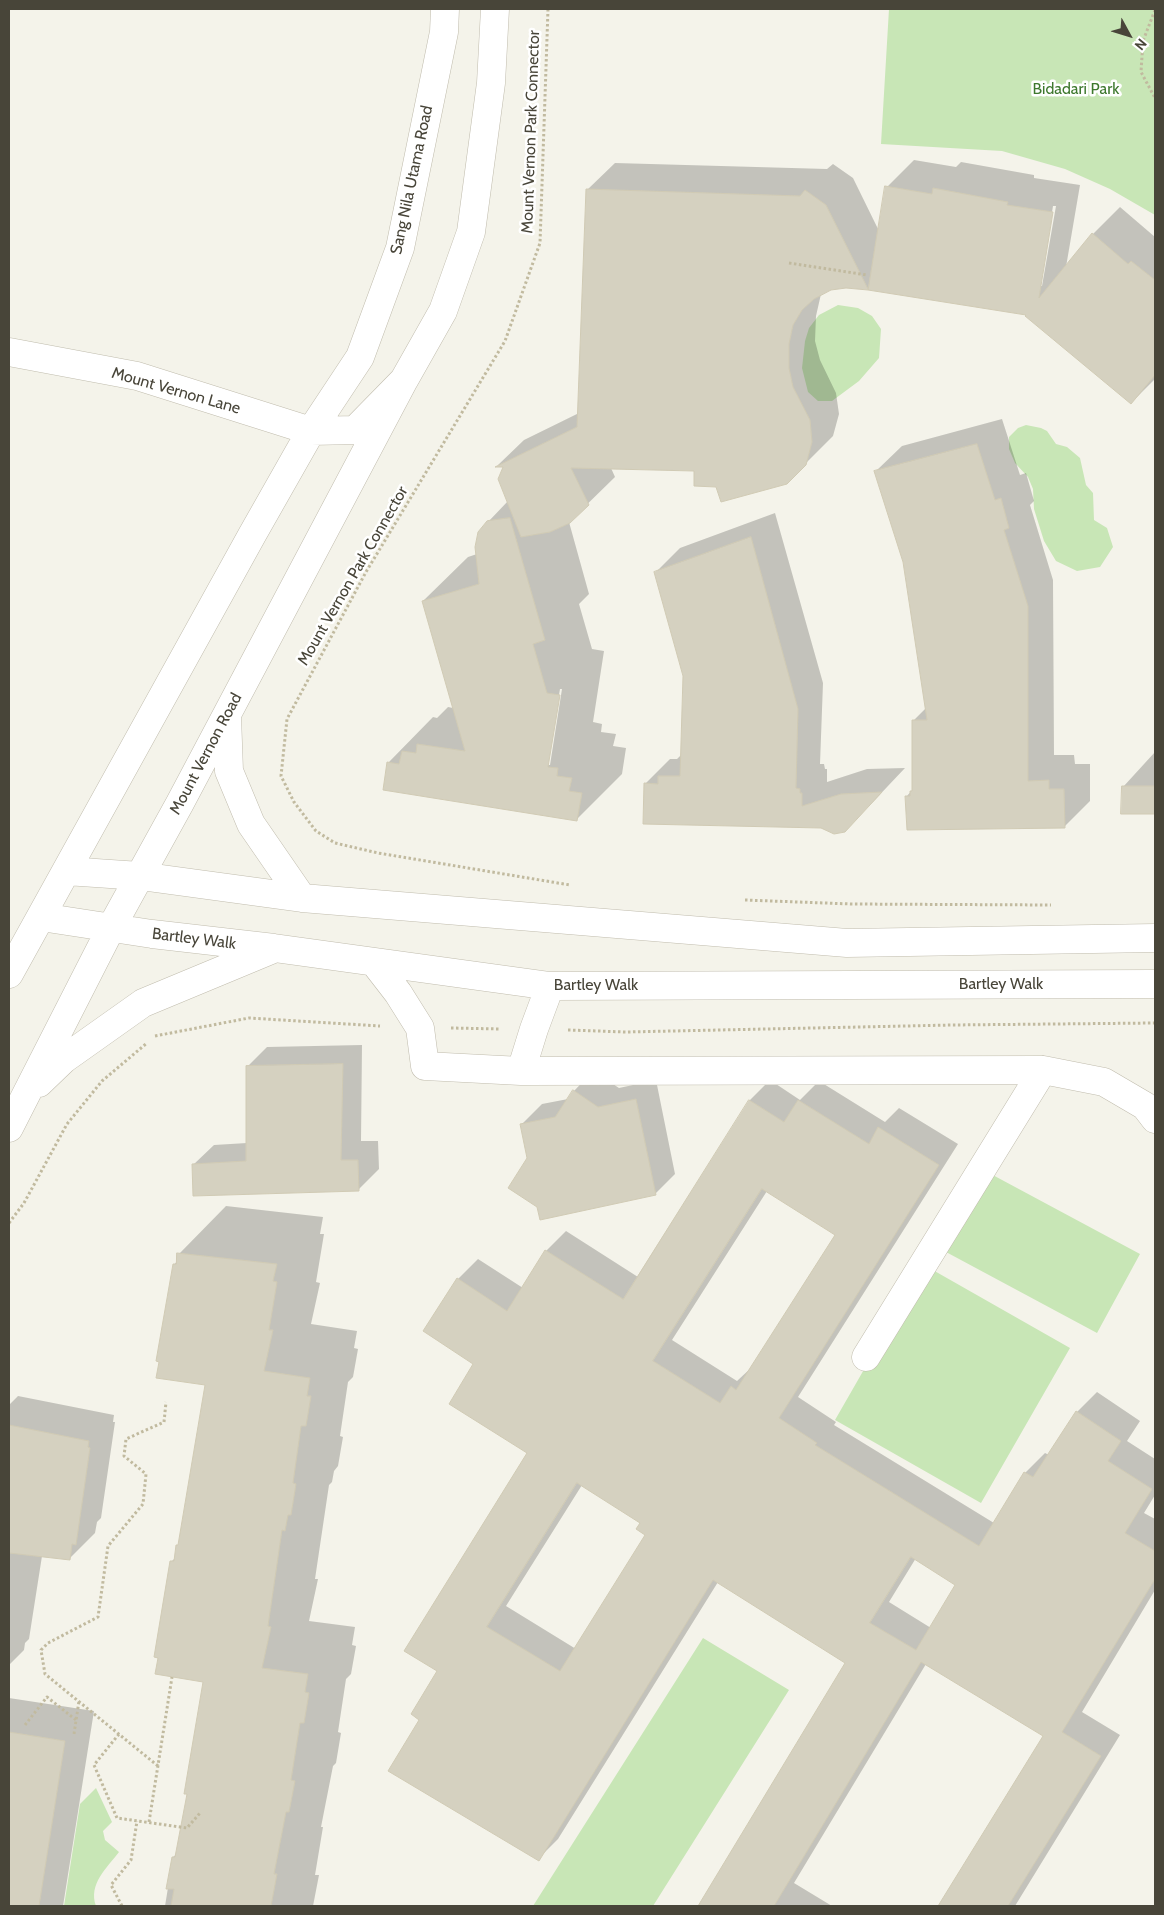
<!DOCTYPE html>
<html>
<head>
<meta charset="utf-8">
<style>
	body { margin:0 }
	#map { position:relative; width:1164px; height:1915px; overflow:hidden; background:#f4f3ea; font-family:Cabin,sans-serif }
	canvas { display:block }
	.frame { position:absolute; inset:0; border:10px solid #484539; pointer-events:none }
	.north { position:absolute; left:1104px; top:10px; width:50px; height:50px; -webkit-text-stroke:4px #fff; paint-order:stroke; rotate:129deg; font-size:14px; font-weight:700; line-height:20px; text-align:center; color:#484539 }
	.north::after { content:''; display:block; margin:auto; width:18px; height:22px; background:#484539; clip-path:polygon(50% 0,100% 100%,50% 72%,0 100%) }
</style>
</head>
<body>
<div id="map">
<canvas width="1164" height="1915"></canvas>
<div class="frame"></div>
<div class="north">N</div>
</div>
<script>
const context = document.querySelector('canvas').getContext('2d');
context.lineJoin = 'round';
function fill(path, color) { context.fillStyle = color; context.fill(path, 'evenodd'); }
function stroke(path, color, width, dash) { context.strokeStyle = color; context.lineWidth = width; context.lineCap = dash ? 'butt' : 'round'; context.setLineDash(dash || []); context.stroke(path); }
function write(font, color, halo, rows, align = 'center') {
  context.font = font + ' Cabin,sans-serif'; context.lineWidth = 5; context.setLineDash([]); context.textBaseline = 'middle'; context.strokeStyle = halo; context.fillStyle = color; for (const [text, x, y, turn = 0] of rows) {
    context.save(); context.translate(x, y); context.rotate((+turn || 0) * Math.PI / 180); context.textAlign = isNaN(turn) ? turn : align; if (halo) context.strokeText(text, 0, 0); context.fillText(text, 0, 0); context.restore();
  }
}
fill(new Path2D(`
	M 889,9 L 1155,9 L 1155,215 L 1110,189 L 1065,169 L 1002,151 L 881,144 Z
	M 838,305 L 858,308 L 872,316 L 881,329 L 879,358 L 859,381 L 832,401 L 818,401 L 808,392 L 802,368 L 805,341 L 809,328 L 819,315 Z
	M 1026,425 L 1041,428 L 1047,431 L 1056,444 L 1067,447 L 1080,458 L 1086,485 L 1093,493 L 1094,520 L 1107,528 L 1113,547 L 1100,567 L 1077,571 L 1056,561 L 1044,541 L 1034,509 L 1033,489 L 1028,477 L 1015,463 L 1009,449 L 1009,437 L 1018,428 Z
	M 989,1173 L 1140,1254 L 1097,1333 L 946,1252 Z
	M 924,1265 L 1070,1348 L 981,1503 L 835,1420 Z
	M 703,1638 L 789,1690 L 653,1906 L 533,1906 Z
	M 96,1788 L 112,1822 L 103,1831 L 105,1840 L 119,1852 C 107,1868 88,1884 96,1906 L 64,1906 L 80,1804 Z`), '#c8e6b6');
fill(new Path2D(`
	M 914,160 L 956,167 L 961,162 L 1034,175 L 1034,178 L 1080,185 L 1066,267 L 1093,234 L 1120,207 L 1155,237 L 1155,379 L 1131,403 L 1028,314 L 868,288 L 846,287 L 831,289 L 821,294 L 816,316 L 815,341 L 820,360 L 836,393 L 839,414 L 833,436 L 786,483 L 717,486 L 695,470 L 611,468 L 615,477 L 569,522 L 589,594 L 579,604 L 592,649 L 604,651 L 593,722 L 602,724 L 601,732 L 616,734 L 613,746 L 626,748 L 622,774 L 577,819 L 384,789 L 389,762 L 433,717 L 437,718 L 448,707 L 453,708 L 423,601 L 468,557 L 477,554 L 488,522 L 508,501 L 504,466 L 498,465 L 524,440 L 579,413 L 587,190 L 615,163 L 827,169 L 833,164 L 853,178 L 879,231 L 887,187 ZM 1053,206 L 1056,206 L 1042,286 L 1040,286 ZM 560,689 L 562,689 L 550,765 L 547,765 Z
	M 1002,419 L 1020,475 L 1026,473 L 1034,501 L 1030,505 L 1053,580 L 1054,755 L 1074,755 L 1075,764 L 1090,764 L 1090,801 L 1064,827 L 907,796 L 913,789 L 913,721 L 927,707 L 904,562 L 876,471 L 902,446 Z
	M 775,513 L 823,683 L 820,764 L 824,764 L 825,769 L 827,769 L 827,782 L 867,769 L 905,768 L 870,805 L 821,827 L 645,784 L 670,759 L 677,759 L 682,754 L 684,676 L 655,573 L 680,548 Z
	M 1155,752 L 1155,813 L 1122,813 L 1123,787 Z
	M 362,1045 L 361,1141 L 378,1141 L 379,1169 L 359,1189 L 193,1165 L 214,1145 L 247,1143 L 247,1067 L 267,1047 Z
	M 593,1071 L 619,1088 L 656,1080 L 675,1174 L 655,1194 L 528,1159 L 522,1124 L 542,1104 L 568,1099 L 574,1091 Z
	M 770,1080 L 800,1100 L 819,1081 L 885,1122 L 899,1108 L 958,1144 L 798,1397 L 836,1422 L 834,1425 L 994,1523 L 1025,1473 L 1045,1453 L 1049,1455 L 1077,1412 L 1097,1392 L 1140,1421 L 1127,1441 L 1155,1459 L 1155,1495 L 1144,1513 L 1155,1519 L 1155,1590 L 1082,1712 L 1120,1735 L 1015,1906 L 940,1906 L 1045,1736 L 926,1664 L 794,1883 L 832,1906 L 700,1906 L 847,1662 L 718,1582 L 558,1839 L 538,1859 L 439,1671 L 529,1453 L 475,1363 L 458,1279 L 478,1259 L 523,1288 L 546,1251 L 566,1231 L 638,1277 L 750,1100 ZM 767,1191 L 837,1235 L 752,1367 L 737,1381 L 672,1340 ZM 582,1485 L 641,1523 L 647,1535 L 576,1649 L 506,1606 ZM 916,1558 L 957,1585 L 931,1628 L 889,1602 Z
	M 226,1206 L 323,1217 L 320,1234 L 324,1234 L 316,1282 L 320,1283 L 311,1324 L 357,1331 L 354,1348 L 358,1349 L 353,1377 L 348,1382 L 340,1436 L 343,1437 L 338,1466 L 334,1471 L 332,1482 L 329,1485 L 315,1579 L 318,1579 L 309,1621 L 355,1627 L 352,1645 L 356,1646 L 351,1674 L 346,1679 L 338,1732 L 341,1733 L 336,1763 L 333,1766 L 321,1827 L 323,1827 L 315,1875 L 319,1875 L 313,1906 L 165,1906 L 173,1857 L 177,1854 L 188,1793 L 204,1681 L 172,1561 L 176,1557 L 180,1543 L 206,1384 L 174,1265 L 177,1261 L 179,1254 Z
	M 18,1396 L 114,1415 L 113,1422 L 115,1422 L 101,1518 L 97,1522 L 95,1533 L 69,1559 L 42,1556 L 29,1639 L 25,1643 L 24,1650 L 9,1665 L 9,1405 Z
	M 9,1698 L 94,1711 L 63,1906 L 9,1906 Z`), '#0003');
const building = new Path2D(`
	M 885,186 L 932,194 L 933,188 L 1008,202 L 1007,205 L 1053,212 L 1039,298 L 1092,233 L 1128,264 L 1131,261 L 1155,280 L 1155,375 L 1131,404 L 1025,316 L 1026,315 L 868,290 L 846,288 L 831,290 L 814,299 L 802,310 L 793,325 L 789,344 L 789,368 L 793,387 L 810,420 L 812,442 L 806,465 L 787,484 L 721,502 L 716,487 L 694,486 L 694,471 L 571,468 L 589,505 L 570,523 L 550,532 L 521,537 L 498,479 L 503,467 L 495,467 L 577,427 L 586,189 L 800,196 L 805,190 L 826,205 L 868,289 Z
	M 977,444 L 995,500 L 1001,498 L 1009,528 L 1004,530 L 1028,606 L 1028,781 L 1049,780 L 1049,789 L 1064,789 L 1065,828 L 907,830 L 905,796 L 910,796 L 910,791 L 912,791 L 912,720 L 927,720 L 903,562 L 874,471 Z
	M 510,518 L 545,640 L 533,644 L 547,693 L 560,695 L 548,767 L 558,768 L 557,776 L 572,778 L 569,791 L 582,793 L 577,821 L 383,790 L 387,762 L 399,764 L 402,751 L 416,753 L 417,744 L 465,751 L 422,601 L 479,584 L 475,547 L 478,532 L 487,521 Z
	M 751,537 L 798,709 L 796,788 L 800,789 L 800,793 L 802,793 L 802,806 L 841,794 L 882,792 L 845,832 L 834,834 L 821,828 L 643,824 L 644,783 L 658,784 L 658,776 L 680,776 L 683,676 L 654,572 Z
	M 1122,786 L 1155,786 L 1155,814 L 1121,814 Z
	M 343,1064 L 341,1160 L 358,1160 L 359,1191 L 193,1196 L 192,1164 L 246,1161 L 246,1066 Z
	M 573,1090 L 598,1107 L 636,1099 L 656,1195 L 540,1220 L 537,1207 L 508,1188 L 527,1158 L 520,1124 L 555,1117 Z
	M 749,1100 L 784,1122 L 798,1100 L 869,1144 L 878,1127 L 939,1165 L 779,1418 L 817,1443 L 815,1445 L 979,1546 L 1024,1472 L 1033,1477 L 1076,1411 L 1121,1441 L 1108,1461 L 1152,1489 L 1125,1533 L 1155,1551 L 1155,1579 L 1062,1732 L 1101,1756 L 1008,1906 L 938,1906 L 1043,1736 L 921,1662 L 774,1906 L 698,1906 L 845,1663 L 713,1580 L 539,1861 L 388,1771 L 419,1720 L 411,1714 L 437,1671 L 404,1651 L 527,1453 L 449,1404 L 473,1364 L 423,1331 L 457,1278 L 507,1311 L 545,1250 L 623,1299 ZM 762,1189 L 835,1235 L 736,1390 L 731,1386 L 720,1403 L 653,1361 ZM 577,1483 L 640,1523 L 636,1529 L 645,1535 L 560,1671 L 487,1627 ZM 911,1557 L 955,1585 L 916,1650 L 870,1623 Z
	M 177,1253 L 277,1264 L 273,1281 L 277,1282 L 269,1330 L 273,1330 L 264,1371 L 310,1378 L 307,1396 L 311,1396 L 306,1426 L 301,1426 L 293,1483 L 296,1484 L 291,1515 L 288,1515 L 285,1531 L 282,1530 L 268,1626 L 271,1627 L 262,1668 L 308,1674 L 305,1692 L 309,1693 L 304,1723 L 300,1723 L 291,1780 L 295,1781 L 289,1812 L 286,1812 L 274,1874 L 277,1874 L 271,1906 L 171,1906 L 174,1889 L 166,1889 L 172,1857 L 175,1857 L 187,1794 L 184,1794 L 203,1682 L 155,1674 L 158,1658 L 154,1657 L 170,1561 L 174,1561 L 176,1545 L 178,1545 L 205,1385 L 156,1378 L 159,1362 L 156,1361 L 173,1264 L 176,1264 Z
	M 9,1425 L 89,1441 L 88,1447 L 90,1448 L 76,1545 L 72,1544 L 70,1560 L 9,1553 Z
	M 9,1732 L 65,1741 L 39,1906 L 9,1906 Z`);
fill(building, '#d5d1c0');
stroke(building, '#d0cab4', 1);
const minor = new Path2D(`
	M 9,352 L 137,376 L 311,431 L 355,430 L 404,380 L 443,311 L 471,232 L 491,83 L 495,9
	M 227,716 L 229,771 L 251,824 L 302,898
	M 66,871 L 140,876 L 302,898 L 847,943 L 1155,938
	M 41,917 L 152,934 L 274,948 L 550,986 L 1155,984
	M 374,962 L 398,993 L 420,1028 L 425,1066 L 521,1071 L 1043,1070 L 1104,1082 L 1145,1106 L 1155,1119
	M 9,974 L 252,535 L 311,431 L 360,357 L 400,248 L 444,32 L 445,9
	M 521,1071 L 534,1029 L 550,986
	M 39,1083 L 64,1059 L 143,1003 L 273,949
	M 9,1128 L 111,928 L 180,803 L 404,380
	M 866,1357 L 1043,1070`);
stroke(minor, '#c0bcad', 29);
stroke(new Path2D(`
	M 548,9 L 540,243 L 505,341 L 366,572 L 287,719 L 281,776 L 294,802 L 316,831 L 335,843 L 378,853 L 570,885
	M 1155,10 L 1143,41 L 1141,72 L 1155,98
	M 789,263 L 867,275
	M 745,900 L 851,904 L 1051,905
	M 451,1028 L 500,1029
	M 568,1030 L 626,1032 L 952,1025 L 1155,1023
	M 155,1036 L 249,1018 L 380,1026
	M 9,1223 L 24,1203 L 67,1124 L 102,1081 L 147,1043
	M 25,1725 L 47,1697 L 76,1720
	M 74,1734 L 79,1701
	M 119,1734 L 94,1765 L 117,1818 L 187,1828 L 200,1813
	M 158,1766 L 45,1674 L 41,1650 L 48,1643 L 98,1617 L 108,1546 L 143,1504 L 146,1474 L 124,1456 L 126,1439 L 164,1422 L 166,1402
	M 149,1822 L 172,1677
	M 122,1906 L 111,1885 L 131,1860 L 137,1821`), '#c1ba9f', 3, [2.5, 2.5]);
stroke(minor, '#fff', 28);
write('16px', '#3e782e', '#fff', [
	["Bidadari Park",1076,89]
]);
write('16px', '#484539', '#fff', [
	["Mount Vernon Park Connector",531,132,-88],
	["Sang Nila Utama Road",412,180,-78],
	["Mount Vernon Lane",176,391,16],
	["Mount Vernon Park Connector",353,576,-60],
	["Mount Vernon Road",206,754,-62],
	["Bartley Walk",194,939,7],
	["Bartley Walk",1001,984],
	["Bartley Walk",596,985]
]);
</script>
</body>
</html>
